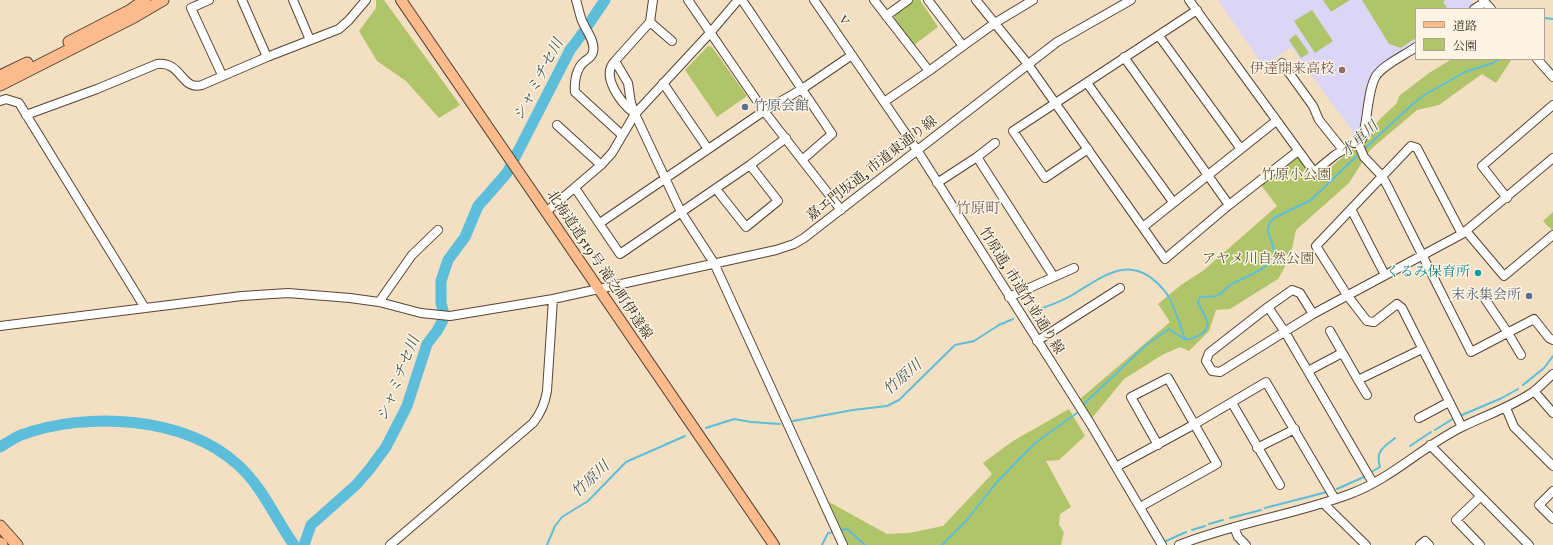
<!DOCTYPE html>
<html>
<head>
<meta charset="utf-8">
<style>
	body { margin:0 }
	#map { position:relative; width:1553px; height:545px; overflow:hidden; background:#f3dfc1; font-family:"IM FELL Great Primer","Noto Serif JP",serif }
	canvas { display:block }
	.legend { position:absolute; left:1415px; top:8px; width:130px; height:52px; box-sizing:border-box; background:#fcf5e5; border:1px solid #afa495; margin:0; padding:5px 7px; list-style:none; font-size:12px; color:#3b2a1e }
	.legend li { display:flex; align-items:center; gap:8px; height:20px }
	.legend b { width:20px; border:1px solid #afa495 }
</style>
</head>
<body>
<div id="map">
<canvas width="1553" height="545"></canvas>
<ul class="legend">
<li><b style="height:5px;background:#fbbb8c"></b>道路</li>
<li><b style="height:11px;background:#b0c569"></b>公園</li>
</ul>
</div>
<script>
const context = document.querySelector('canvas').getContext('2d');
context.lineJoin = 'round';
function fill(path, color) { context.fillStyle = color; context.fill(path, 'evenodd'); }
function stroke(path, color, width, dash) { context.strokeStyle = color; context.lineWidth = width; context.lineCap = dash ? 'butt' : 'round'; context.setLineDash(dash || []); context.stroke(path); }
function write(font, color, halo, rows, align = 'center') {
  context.font = font + ' "IM FELL Great Primer","Noto Serif JP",serif'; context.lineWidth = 3; context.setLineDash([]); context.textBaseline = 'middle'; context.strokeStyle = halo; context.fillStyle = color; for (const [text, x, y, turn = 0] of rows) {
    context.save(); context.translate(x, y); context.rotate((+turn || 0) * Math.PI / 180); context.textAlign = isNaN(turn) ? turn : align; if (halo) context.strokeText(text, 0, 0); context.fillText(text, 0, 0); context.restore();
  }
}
fill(new Path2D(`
	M 1218,0 L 1472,0 L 1475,4 L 1467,9 L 1416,9 L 1416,43 L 1371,74 L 1361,130 L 1356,136 L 1291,47 L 1264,67 Z`), '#dcd6f6');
fill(new Path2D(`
	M 376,0 L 384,0 L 460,105 L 439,118 L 406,81 L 377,61 L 359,31 L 376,8 Z
	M 913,0 L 920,0 L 938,27 L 914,45 L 895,19 L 894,14 Z
	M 1323,0 L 1350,0 L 1331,12 Z
	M 1362,0 L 1445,0 L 1443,2 L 1447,8 L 1444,9 L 1416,9 L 1416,38 L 1401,48 L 1389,44 Z
	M 1312,10 L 1333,41 L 1315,53 L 1294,21 Z
	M 1296,34 L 1309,53 L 1301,58 L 1289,40 Z
	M 708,46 L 712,47 L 747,96 L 717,117 L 685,70 Z
	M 1452,59 L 1512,59 L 1496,83 L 1482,74 L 1439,105 L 1417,110 L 1370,150 L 1349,183 L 1296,230 L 1290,258 L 1278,279 L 1230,309 L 1216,310 L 1209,331 L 1189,351 L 1180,347 L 1162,355 L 1124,379 L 1092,418 L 1080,399 L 1170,322 L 1158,304 L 1181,285 L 1204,270 L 1277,206 L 1261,185 L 1299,155 L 1318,178 L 1344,156 L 1369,137 L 1378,121 L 1397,103 L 1399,96 L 1429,73 Z
	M 1553,212 L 1553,231 L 1543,221 Z
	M 1069,409 L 1085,436 L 1059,460 L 1046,461 L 1071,507 L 1060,514 L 1059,525 L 1064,532 L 1061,545 L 848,545 L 829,502 L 887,534 L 909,533 L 943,526 L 992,474 L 983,463 L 1013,441 Z`), '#b0c569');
stroke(new Path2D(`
	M 1544,18 L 1553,19
	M 1363,150 L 1415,102 L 1426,94 L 1465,72 L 1493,63 L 1499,59
	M 1029,313 C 1044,307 1060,303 1074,294 C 1109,272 1135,252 1167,294 C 1173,302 1181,328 1185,339
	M 1185,339 C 1190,340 1193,338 1198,336 C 1216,328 1204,315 1198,303 L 1200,297 C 1205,296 1214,298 1218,295 C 1223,293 1226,288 1230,285 C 1240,279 1273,268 1274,255 C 1276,241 1260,232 1274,218 L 1311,200 L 1360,153
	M 1523,385 L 1544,368 L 1553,356
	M 1083,405 L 1146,345 L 1169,329 L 1184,339
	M 1462,415 L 1502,398 L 1518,389
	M 793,421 L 853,410 L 887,406 L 899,400 L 955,345 L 974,341 L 999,325 L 1013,319
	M 706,428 L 734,419 L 751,422 L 780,424
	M 1435,430 L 1454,418
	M 1410,446 L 1431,432
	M 1373,471 L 1380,467 C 1375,451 1384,447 1395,438
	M 1337,489 L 1366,476
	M 1265,508 L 1327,492
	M 1230,518 L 1261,510
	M 1209,524 L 1223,520
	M 1192,530 L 1205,526
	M 838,531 L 847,529 L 865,545
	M 1166,541 L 1186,532
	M 547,545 L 555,526 L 562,517 L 588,501 L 626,462 L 685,436
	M 822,545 L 828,533 L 834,532
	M 942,545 L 966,521 L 997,482 L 1032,446 L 1042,438 L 1077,413`), '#5dbedb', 2);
stroke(new Path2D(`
	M 0,447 C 7,443 14,438 21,435 C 87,411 183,416 237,464 C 262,486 275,518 294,545
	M 304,545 L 311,525 L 356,485 L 369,470 L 386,447 L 407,406 L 427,344 L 437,331 L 443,320 L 444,314 L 441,303 L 441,281 L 448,260 L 465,237 L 478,206 L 507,173 L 570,50 C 583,34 593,17 605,0`), '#5dbedb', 11);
const minor = new Path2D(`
	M 209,0 L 191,8 L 222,75
	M 242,0 L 267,57
	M 293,0 L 310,40
	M 576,0 C 578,6 579,12 581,18 C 584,28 596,41 593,52 C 592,57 588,59 585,61 C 576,68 574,82 575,92 L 622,135
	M 653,0 L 650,22 L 615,61 L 628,83 L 631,103 L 635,114 L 681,212 L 714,263 L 843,545
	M 688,0 L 764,111 L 841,210
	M 742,0 L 832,134 L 802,160
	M 814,0 L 917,150 L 1090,423 L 1162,545
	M 874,0 L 929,71 L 884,102
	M 928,0 L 963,46 L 995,23 L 1033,0
	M 976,0 L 1027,63 L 1165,259 L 1229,205 L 1298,151
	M 1189,0 L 1314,172 L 1335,155 L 1362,139 C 1368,121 1367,91 1376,76 C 1383,65 1405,55 1416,47
	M 1483,0 L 1491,9
	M 1474,9 L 1485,2
	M 886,16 L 908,0
	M 650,22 L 672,41
	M 1159,36 L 1241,149
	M 1124,57 L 1229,205
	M 1537,59 L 1553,77
	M 615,61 C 600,76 621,103 634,113
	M 1282,63 L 1313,106 L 1319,120 L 1343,150
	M 929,71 L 963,46
	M 663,83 L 708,149
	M 1087,83 L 1173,202
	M 0,101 L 6,99 L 19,103 L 145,308
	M 26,115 L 97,89 L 157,64 C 182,61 181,91 202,85 L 267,57 L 339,29 L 349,20 L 366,0
	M 557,125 L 601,165
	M 1357,141 L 1364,157 L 1382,176 L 1388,187 L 1471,352 L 1534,319 L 1549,338 L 1553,340
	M 1088,149 L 1045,178 L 1013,131 L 1197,10
	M 977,157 L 995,143
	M 937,183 L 977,157 L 1054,277
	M 575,188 L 620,254 L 750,165 L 786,138
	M 716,189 L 746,227 L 778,201 L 750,165
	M 1507,198 L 1482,166 L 1553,105
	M 1351,209 L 1385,275
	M 546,212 L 601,165 L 612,153 L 635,114 L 710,33 L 738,0
	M 600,223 L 764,111 L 802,89 L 852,55
	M 1143,227 L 1276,121
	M 1466,231 L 1504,276 L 1553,235
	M 1462,234 L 1417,148 L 1411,146 L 1316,246 L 1347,295 L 1367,321 L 1374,322 L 1397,304 L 1402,308 L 1462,427
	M 1009,297 L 1074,268
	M 1485,299 L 1508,333 L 1521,355
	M 379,302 L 412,255 L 438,230
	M 1268,307 L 1285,332 L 1373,483
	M 1313,314 L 1300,293 L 1292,290 L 1268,307 L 1209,353 L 1206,361 L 1212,371 L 1220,372 L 1313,314 L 1462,234 L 1553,158
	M 0,326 L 242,296 L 288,293 L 350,298 L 379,302 L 421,313 L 450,316 L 553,299 L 776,250 L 794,244 L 804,238 L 1057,42 L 1131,0
	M 1330,331 L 1358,380 L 1422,349
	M 1037,341 L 1120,288
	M 1308,371 L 1342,353
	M 1358,380 L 1367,395
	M 1534,391 L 1553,413
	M 1232,403 L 1280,485
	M 1506,408 L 1514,427 L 1553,466
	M 1419,418 L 1449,402
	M 1430,445 L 1529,545
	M 1257,448 L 1295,429
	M 1116,467 L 1195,424 L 1266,382 L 1335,499
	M 1553,491 L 1539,505 L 1553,519
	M 1323,503 L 1366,545
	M 1140,507 L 1217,464 L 1168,378 L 1131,397 L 1158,445
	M 1234,527 L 1238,537 L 1246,545
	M 390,545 L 533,423 C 541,413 545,404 547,391 L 553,299
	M 1179,545 C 1234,523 1294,515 1350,494 C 1391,479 1423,446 1462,427 C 1486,415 1511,407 1533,392 C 1540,387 1546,380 1553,374
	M 1420,545 L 1425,541 L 1429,545
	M 1480,545 L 1456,520 L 1480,497`);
const major = new Path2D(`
	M 401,0 L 774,545`);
const highway = new Path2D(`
	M 69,42 L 129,11 L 145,0
	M 0,76 L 27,63
	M 0,85 L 134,17 L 163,0
	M 0,526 L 17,545
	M 0,543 L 2,545`);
stroke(minor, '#574536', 10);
stroke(major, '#574536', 12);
stroke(highway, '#574536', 13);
stroke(minor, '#fff', 8);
stroke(major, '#fbbb8c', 10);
stroke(highway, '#fbbb8c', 11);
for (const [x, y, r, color] of [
	[1342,70,4,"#8d6e63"],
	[745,107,4,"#5c6f8a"],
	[1478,273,4,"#0f9aa8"],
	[1529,296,4,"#5c6f8a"]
]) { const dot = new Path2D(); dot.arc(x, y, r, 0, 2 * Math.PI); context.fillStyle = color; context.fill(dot); stroke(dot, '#fcf5e5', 1.5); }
write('14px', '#3b2a1e', '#fcf5e5', [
	["ｖ",844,20,56],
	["嘉エ門坂通, 市道東通り線",872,169,-38],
	["北海道道519号 滝之町伊達線",599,265,56],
	["竹原通, 市道竹並通り線",1021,291,58]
]);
write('14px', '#785e54', '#fcf5e5', [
	["伊達開来高校",1334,70]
], 'right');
write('14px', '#4e5e75', '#fcf5e5', [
	["竹原会館",753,107],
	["末永集会所",1521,296,"right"]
], 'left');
write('14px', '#5e5834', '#fcf5e5', [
	["竹原小公園",1296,176],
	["アヤメ川自然公園",1258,260]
]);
write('14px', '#0d838f', '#fcf5e5', [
	["くるみ保育所",1470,273]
], 'right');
write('italic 15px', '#455657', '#fcf5e5', [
	["シャミチセ川",539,80,-62],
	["水車川",1360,140,-43],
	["竹原川",903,378,-41],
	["シャミチセ川",399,379,-68],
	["竹原川",591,480,-43]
]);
write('15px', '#715b60', '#fcf5e5', [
	["竹原町",978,209]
]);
</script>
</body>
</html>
